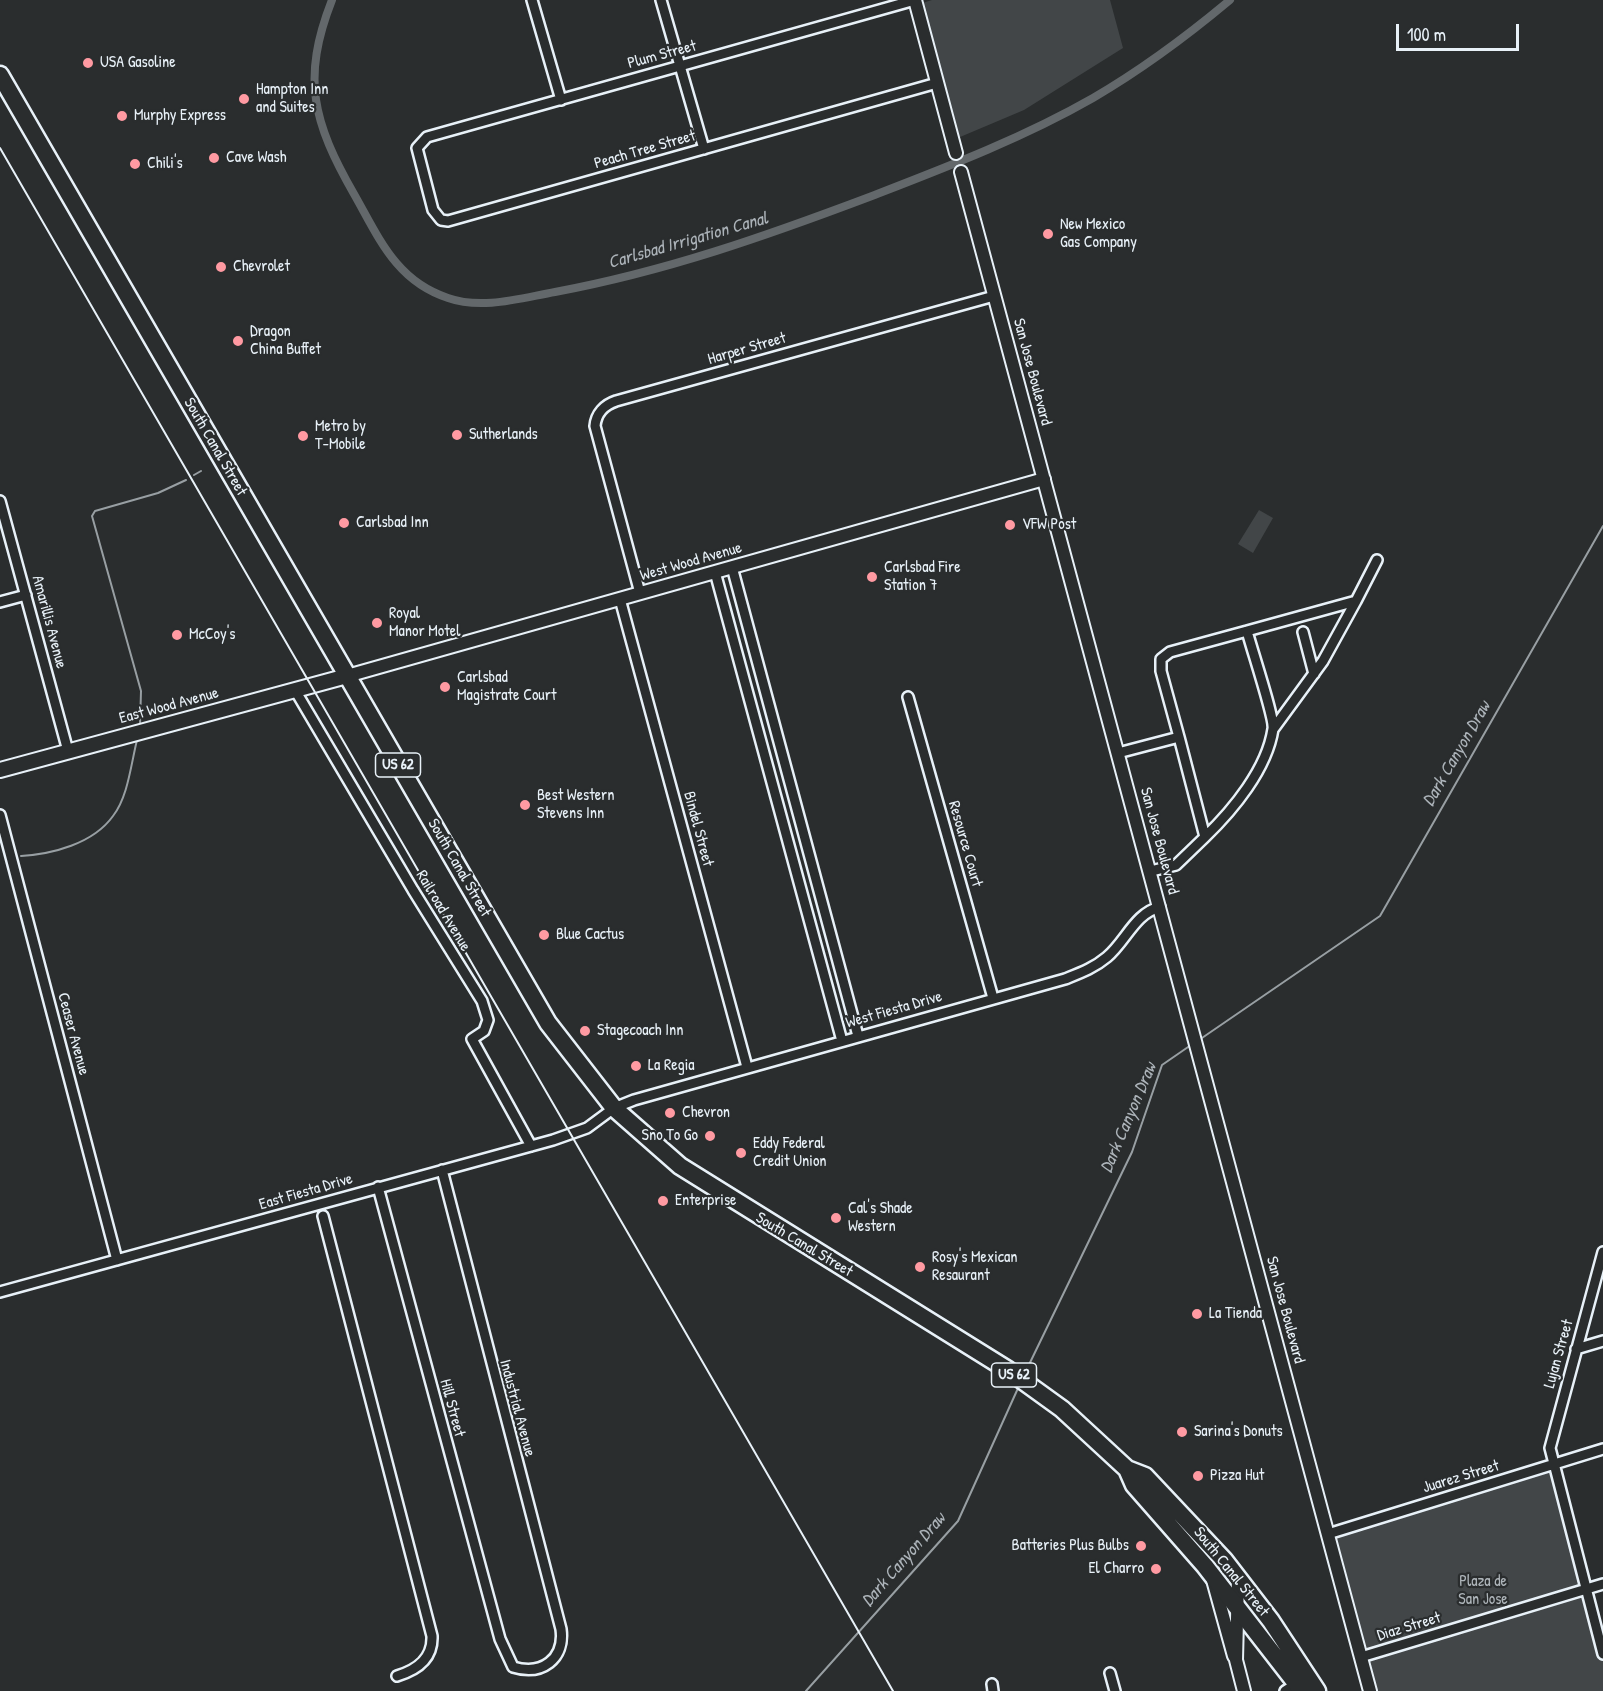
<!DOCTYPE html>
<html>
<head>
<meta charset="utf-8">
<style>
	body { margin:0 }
	#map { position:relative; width:1603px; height:1691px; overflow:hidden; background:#2a2d2e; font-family:"Patrick Hand",sans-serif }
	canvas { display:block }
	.scale { position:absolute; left:1396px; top:24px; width:123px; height:27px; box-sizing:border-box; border:3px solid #e8f1f8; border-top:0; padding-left:8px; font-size:18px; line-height:21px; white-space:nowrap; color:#e8f1f8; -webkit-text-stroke:4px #2a2d2e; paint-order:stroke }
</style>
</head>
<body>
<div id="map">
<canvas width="1603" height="1691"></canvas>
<div class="scale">100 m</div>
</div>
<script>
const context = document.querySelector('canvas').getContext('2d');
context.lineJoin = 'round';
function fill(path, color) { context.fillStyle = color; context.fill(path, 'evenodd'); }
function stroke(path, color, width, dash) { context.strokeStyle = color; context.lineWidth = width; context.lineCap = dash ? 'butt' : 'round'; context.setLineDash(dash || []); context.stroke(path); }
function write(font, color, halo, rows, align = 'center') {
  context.font = font + ' "Patrick Hand",sans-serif'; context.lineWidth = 4.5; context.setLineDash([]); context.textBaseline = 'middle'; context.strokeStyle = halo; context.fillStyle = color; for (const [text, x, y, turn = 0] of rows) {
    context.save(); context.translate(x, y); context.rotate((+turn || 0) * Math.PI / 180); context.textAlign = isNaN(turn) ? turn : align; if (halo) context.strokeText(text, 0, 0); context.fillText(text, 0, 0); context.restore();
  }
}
fill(new Path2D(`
	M 932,0 L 1110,0 L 1123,48 L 1024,110 L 953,140 L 916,5 Z
	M 1259,510 L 1273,518 L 1253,553 L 1238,544 Z
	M 1554,1464 L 1603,1654 L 1603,1691 L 1370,1691 L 1328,1534 Z`), '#424648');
stroke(new Path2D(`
	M 194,475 L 201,471
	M 140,725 L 141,691 L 92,516 L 95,511 L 158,493 L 186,480
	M 21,856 C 52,854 93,844 113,816 C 128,797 131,764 137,740
	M 1199,1040 L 1380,916 L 1603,526
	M 1024,1375 L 1132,1152 L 1162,1065 L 1191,1045
	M 806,1691 L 958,1521 L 1019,1386`), '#989fa3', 2);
stroke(new Path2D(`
	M 332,0 C 301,79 313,122 354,194 C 379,238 396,281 448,298 C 482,310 521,298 555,292 C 667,271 766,236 872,196 C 947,167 1023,138 1093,98 C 1141,70 1187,36 1230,0`), '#63686b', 8);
const minor = new Path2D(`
	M 532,0 L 561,100
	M 661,0 L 704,149
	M 915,0 L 427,137 L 417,148 L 433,210 L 441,220 L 448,221 L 937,83
	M 0,501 L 68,751
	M 732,567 L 858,1036
	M 715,572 L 842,1041
	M 640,593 L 595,426 C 596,414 604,405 616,401 L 994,296
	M 620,599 L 747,1067
	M 0,602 L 26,595
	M 1247,631 L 1356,601 L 1377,560
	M 1303,632 L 1314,674
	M 295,690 L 413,890 L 482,1001 L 488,1020 L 484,1031 L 472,1039 L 531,1146
	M 908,697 L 993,998
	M 1274,728 L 1323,661 L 1356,601
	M 1179,737 L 1161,671 L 1161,659 L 1170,652 L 1247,631 C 1251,647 1275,719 1273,729 C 1267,769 1233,810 1205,837
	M 1118,753 L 1179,737 L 1205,837 L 1176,865 L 1151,871
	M 0,815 L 117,1260
	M 378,1187 L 500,1639 L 513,1667 C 542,1676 565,1659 561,1629 L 442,1170
	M 323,1216 L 432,1636 C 433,1659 417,1670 397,1676
	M 1603,1252 L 1550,1448 L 1603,1654
	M 0,1292 L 553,1140 L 587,1128 L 614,1108 L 634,1100 L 1065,979 C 1080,973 1094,968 1107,957 C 1126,941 1135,913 1160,907
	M 1576,1349 L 1603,1341
	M 1328,1534 L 1603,1449
	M 1361,1657 L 1603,1584
	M 1110,1673 L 1115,1691
	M 992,1684 L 993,1691
	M 1285,1691 L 1299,1682`);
const tertiary = new Path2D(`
	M 915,0 L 956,153
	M 961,172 L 1370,1691
	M 347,676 L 1044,479
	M 1238,1578 L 1236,1660 L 1244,1691
	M 1213,1580 L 1234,1656`);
const secondary = new Path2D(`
	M 0,770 L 347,676`);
const trunk = new Path2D(`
	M 0,75 L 548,1023 L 614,1108 L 680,1166 L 1008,1370 L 1062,1409 L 1127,1469 L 1145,1476 L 1224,1560 L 1271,1621 L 1317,1691
	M 1127,1469 L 1134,1485 L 1205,1566 L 1302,1691`);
stroke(minor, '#e8f1f8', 14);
stroke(tertiary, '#e8f1f8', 16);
stroke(secondary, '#e8f1f8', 18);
stroke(trunk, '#e8f1f8', 21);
stroke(minor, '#2a2d2e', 9);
stroke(tertiary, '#2a2d2e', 12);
stroke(secondary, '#2a2d2e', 14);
stroke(trunk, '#2a2d2e', 16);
stroke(new Path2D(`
	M 0,148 L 893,1691`), '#e8f1f8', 2);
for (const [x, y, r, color] of [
	[88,63,6,"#ff9aa2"],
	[244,99,6,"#ff9aa2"],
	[122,116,6,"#ff9aa2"],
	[214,158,6,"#ff9aa2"],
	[135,164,6,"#ff9aa2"],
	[1048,234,6,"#ff9aa2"],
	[221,267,6,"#ff9aa2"],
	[238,341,6,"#ff9aa2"],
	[457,435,6,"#ff9aa2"],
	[303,436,6,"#ff9aa2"],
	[344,523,6,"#ff9aa2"],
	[1010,525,6,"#ff9aa2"],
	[872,577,6,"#ff9aa2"],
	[377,623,6,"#ff9aa2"],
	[177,635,6,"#ff9aa2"],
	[445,687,6,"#ff9aa2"],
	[525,805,6,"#ff9aa2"],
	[544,935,6,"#ff9aa2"],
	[585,1031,6,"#ff9aa2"],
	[636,1066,6,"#ff9aa2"],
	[670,1113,6,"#ff9aa2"],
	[710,1136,6,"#ff9aa2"],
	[741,1153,6,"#ff9aa2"],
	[663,1201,6,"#ff9aa2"],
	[836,1218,6,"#ff9aa2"],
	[920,1267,6,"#ff9aa2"],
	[1197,1314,6,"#ff9aa2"],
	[1182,1432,6,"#ff9aa2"],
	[1198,1476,6,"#ff9aa2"],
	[1141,1546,6,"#ff9aa2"],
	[1156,1569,6,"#ff9aa2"]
]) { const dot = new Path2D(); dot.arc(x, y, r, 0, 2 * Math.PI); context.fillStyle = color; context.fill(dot); stroke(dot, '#2a2d2e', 2); }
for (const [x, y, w] of [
	[398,765,45],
	[1014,1375,45]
]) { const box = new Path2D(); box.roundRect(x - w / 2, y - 12, w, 24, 4.5); context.fillStyle = '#2a2d2e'; context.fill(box); stroke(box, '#e8f1f8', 1.5); }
write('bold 15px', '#e8f1f8', null, [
	["US 62",398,765],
	["US 62",1014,1375]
]);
write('16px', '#e8f1f8', '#2a2d2e', [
	["Plum Street",662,55,-15],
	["Peach Tree Street",645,150,-16],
	["Harper Street",747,349,-16],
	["San Jose Boulevard",1032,372,75],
	["South Canal Street",215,447,60],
	["West Wood Avenue",691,562,-16],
	["Amarillis Avenue",49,622,75],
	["East Wood Avenue",169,706,-15],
	["Bindel Street",698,829,75],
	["San Jose Boulevard",1159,841,75],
	["Resource Court",965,844,74],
	["South Canal Street",459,868,60],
	["Railroad Avenue",443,911,59],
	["West Fiesta Drive",894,1010,-16],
	["Ceaser Avenue",73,1034,75],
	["East Fiesta Drive",306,1192,-16],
	["South Canal Street",804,1245,31],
	["San Jose Boulevard",1285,1310,75],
	["Lujan Street",1559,1354,-74],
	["Hill Street",452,1408,75],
	["Industrial Avenue",517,1408,75],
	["Juarez Street",1461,1477,-17],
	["South Canal Street",1231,1572,51],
	["Diaz Street",1409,1627,-17]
]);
write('16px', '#e8f1f8', '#2a2d2e', [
	["USA Gasoline",100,63],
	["Hampton Inn",256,90],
	["and Suites",256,108],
	["Murphy Express",134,116],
	["Cave Wash",226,158],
	["Chili's",147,164],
	["New Mexico",1060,225],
	["Gas Company",1060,243],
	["Chevrolet",233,267],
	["Dragon",250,332],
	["China Buffet",250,350],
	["Metro by",315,427],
	["T-Mobile",315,445],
	["Sutherlands",469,435],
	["Carlsbad Inn",356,523],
	["VFW Post",1022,525],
	["Carlsbad Fire",884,568],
	["Station 7",884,586],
	["Royal",389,614],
	["Manor Motel",389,632],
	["McCoy's",189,635],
	["Carlsbad",457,678],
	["Magistrate Court",457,696],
	["Best Western",537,796],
	["Stevens Inn",537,814],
	["Blue Cactus",556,935],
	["Stagecoach Inn",597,1031],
	["La Regia",648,1066],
	["Chevron",682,1113],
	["Sno To Go",698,1136,"right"],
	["Eddy Federal",753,1144],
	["Credit Union",753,1162],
	["Enterprise",675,1201],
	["Cal's Shade",848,1209],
	["Western",848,1227],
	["Rosy's Mexican",932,1258],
	["Resaurant",932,1276],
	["La Tienda",1209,1314],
	["Sarina's Donuts",1194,1432],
	["Pizza Hut",1210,1476],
	["Batteries Plus Bulbs",1129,1546,"right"],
	["El Charro",1144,1569,"right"]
], 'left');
write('16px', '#aeb5ba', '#2a2d2e', [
	["Plaza de",1483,1582],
	["San Jose",1483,1600]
]);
write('italic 18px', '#acb3b9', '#2a2d2e', [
	["Carlsbad Irrigation Canal",688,241,-16],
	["Dark Canyon Draw",1457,754,-60],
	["Dark Canyon Draw",1129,1118,-67],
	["Dark Canyon Draw",904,1560,-49]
]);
</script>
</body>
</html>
